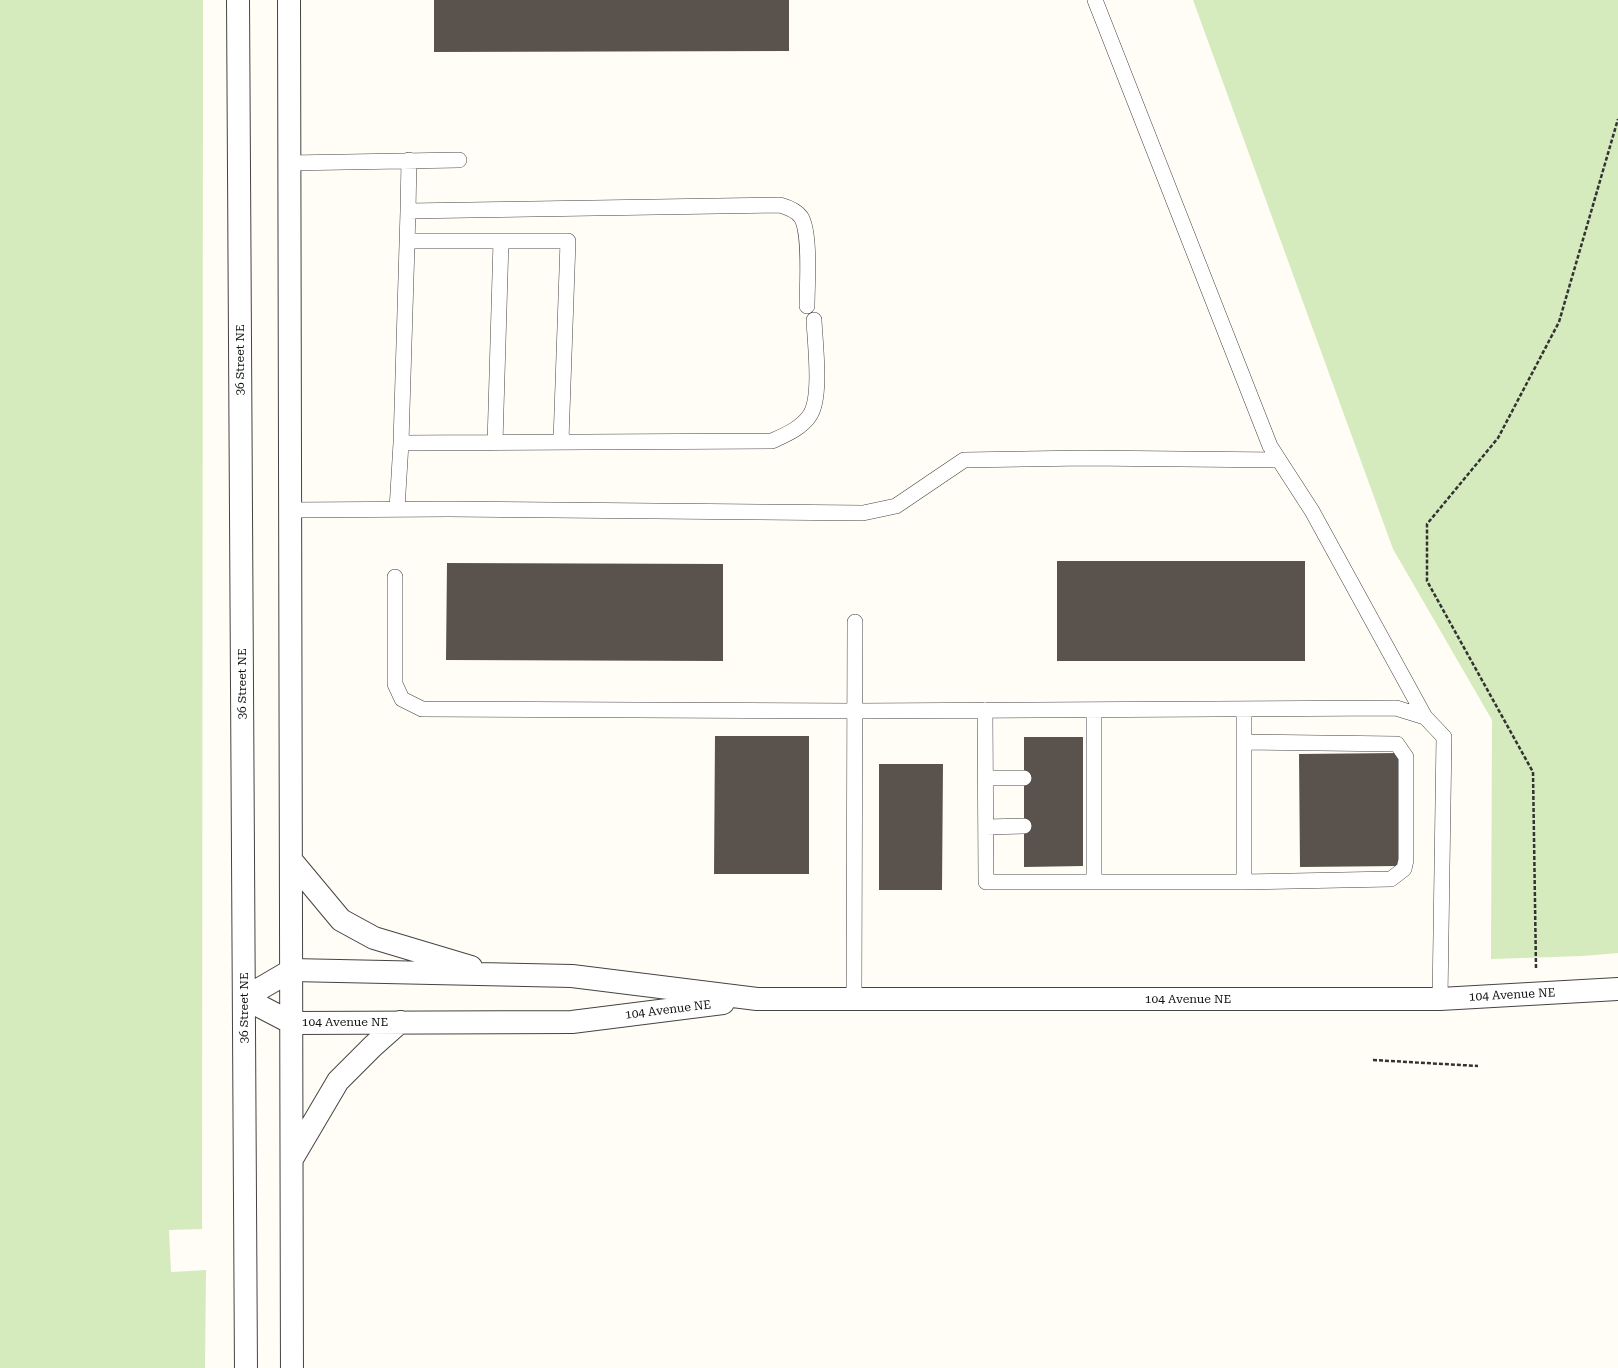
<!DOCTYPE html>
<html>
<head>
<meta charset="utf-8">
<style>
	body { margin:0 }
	canvas { display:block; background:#fffdf5 }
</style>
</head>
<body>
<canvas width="1618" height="1368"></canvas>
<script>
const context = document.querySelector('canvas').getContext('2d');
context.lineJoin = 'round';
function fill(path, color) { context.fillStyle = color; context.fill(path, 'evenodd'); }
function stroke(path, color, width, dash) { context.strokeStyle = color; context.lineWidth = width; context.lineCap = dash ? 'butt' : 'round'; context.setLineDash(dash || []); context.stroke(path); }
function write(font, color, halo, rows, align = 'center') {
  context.font = font + ' "Roboto Serif",serif'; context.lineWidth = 4; context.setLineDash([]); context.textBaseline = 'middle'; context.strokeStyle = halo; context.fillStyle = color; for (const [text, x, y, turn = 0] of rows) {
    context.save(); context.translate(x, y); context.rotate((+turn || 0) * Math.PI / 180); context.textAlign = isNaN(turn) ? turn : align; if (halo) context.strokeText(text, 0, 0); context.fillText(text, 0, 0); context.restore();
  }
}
fill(new Path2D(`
	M 0,0 L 203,0 L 202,1229 L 169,1230 L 171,1272 L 206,1270 L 205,1368 L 0,1368 Z
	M 1193,0 L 1618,0 L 1618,953 L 1583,956 L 1491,959 L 1492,720 L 1393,549 Z`), '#d5ebbd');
fill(new Path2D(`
	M 434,0 L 789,0 L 789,51 L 434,52 Z
	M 1057,561 L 1305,561 L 1305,661 L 1057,661 Z
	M 447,563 L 723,564 L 723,661 L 446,660 Z
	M 715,736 L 809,736 L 809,874 L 714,874 Z
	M 1024,737 L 1083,737 L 1083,866 L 1024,867 Z
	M 1398,753 L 1399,866 L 1300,867 L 1299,754 Z
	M 879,764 L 943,764 L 942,890 L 879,890 Z`), '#5a524d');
const service = new Path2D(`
	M 1095,0 L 1270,446 L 1312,511 L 1425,717
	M 409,160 L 408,211 L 780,205 C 787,207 796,210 801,217 C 811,233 807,286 807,306
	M 289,163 L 459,160
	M 408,241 L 501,241 L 495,443
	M 501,241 L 568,241 L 561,441
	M 401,443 L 408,211
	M 397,509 L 401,443 L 772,441 C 785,435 802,428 810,415 C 822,397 815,343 814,320
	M 290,510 L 449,509 L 863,513 L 896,506 L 964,460 L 1084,458 L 1279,460
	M 395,577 L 395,684 L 402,699 L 422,709 L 855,711 L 1396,708 L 1425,717 L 1444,737 L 1440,999
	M 985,710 L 986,882 L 1244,882 L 1244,709
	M 1094,710 L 1094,882
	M 986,778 L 1024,778
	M 986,827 L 1024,826
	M 1244,882 L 1391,879 L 1404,869 L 1406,860 L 1406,757 L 1397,744 L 1244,742
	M 854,999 L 855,622`);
const tertiary = new Path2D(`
	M 238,0 L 246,1368
	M 289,0 L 292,1368
	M 291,860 L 341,920 L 374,938 L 471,967
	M 244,998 L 292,970 L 572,976 L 757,999 L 1440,999 L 1618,989
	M 244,998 L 292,1023 L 572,1022 L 723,1003
	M 292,1159 L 338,1081 L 373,1046 L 400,1022`);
stroke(service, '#444', 16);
stroke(tertiary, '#444', 24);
stroke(new Path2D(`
	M 1536,968 L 1533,772 L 1427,581 L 1427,524 L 1498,438 L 1559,322 L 1618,119
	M 1373,1060 L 1478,1066`), '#333', 2.5, [4, 2]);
stroke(service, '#fff', 15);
stroke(tertiary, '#fff', 22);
write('12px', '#111', '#fff', [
	["36 Street NE",240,360,-90],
	["36 Street NE",242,684,-90],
	["104 Avenue NE",1512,995,-3],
	["104 Avenue NE",1188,999],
	["36 Street NE",244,1008,-90],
	["104 Avenue NE",668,1010,-7],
	["104 Avenue NE",345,1022]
]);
</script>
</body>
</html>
